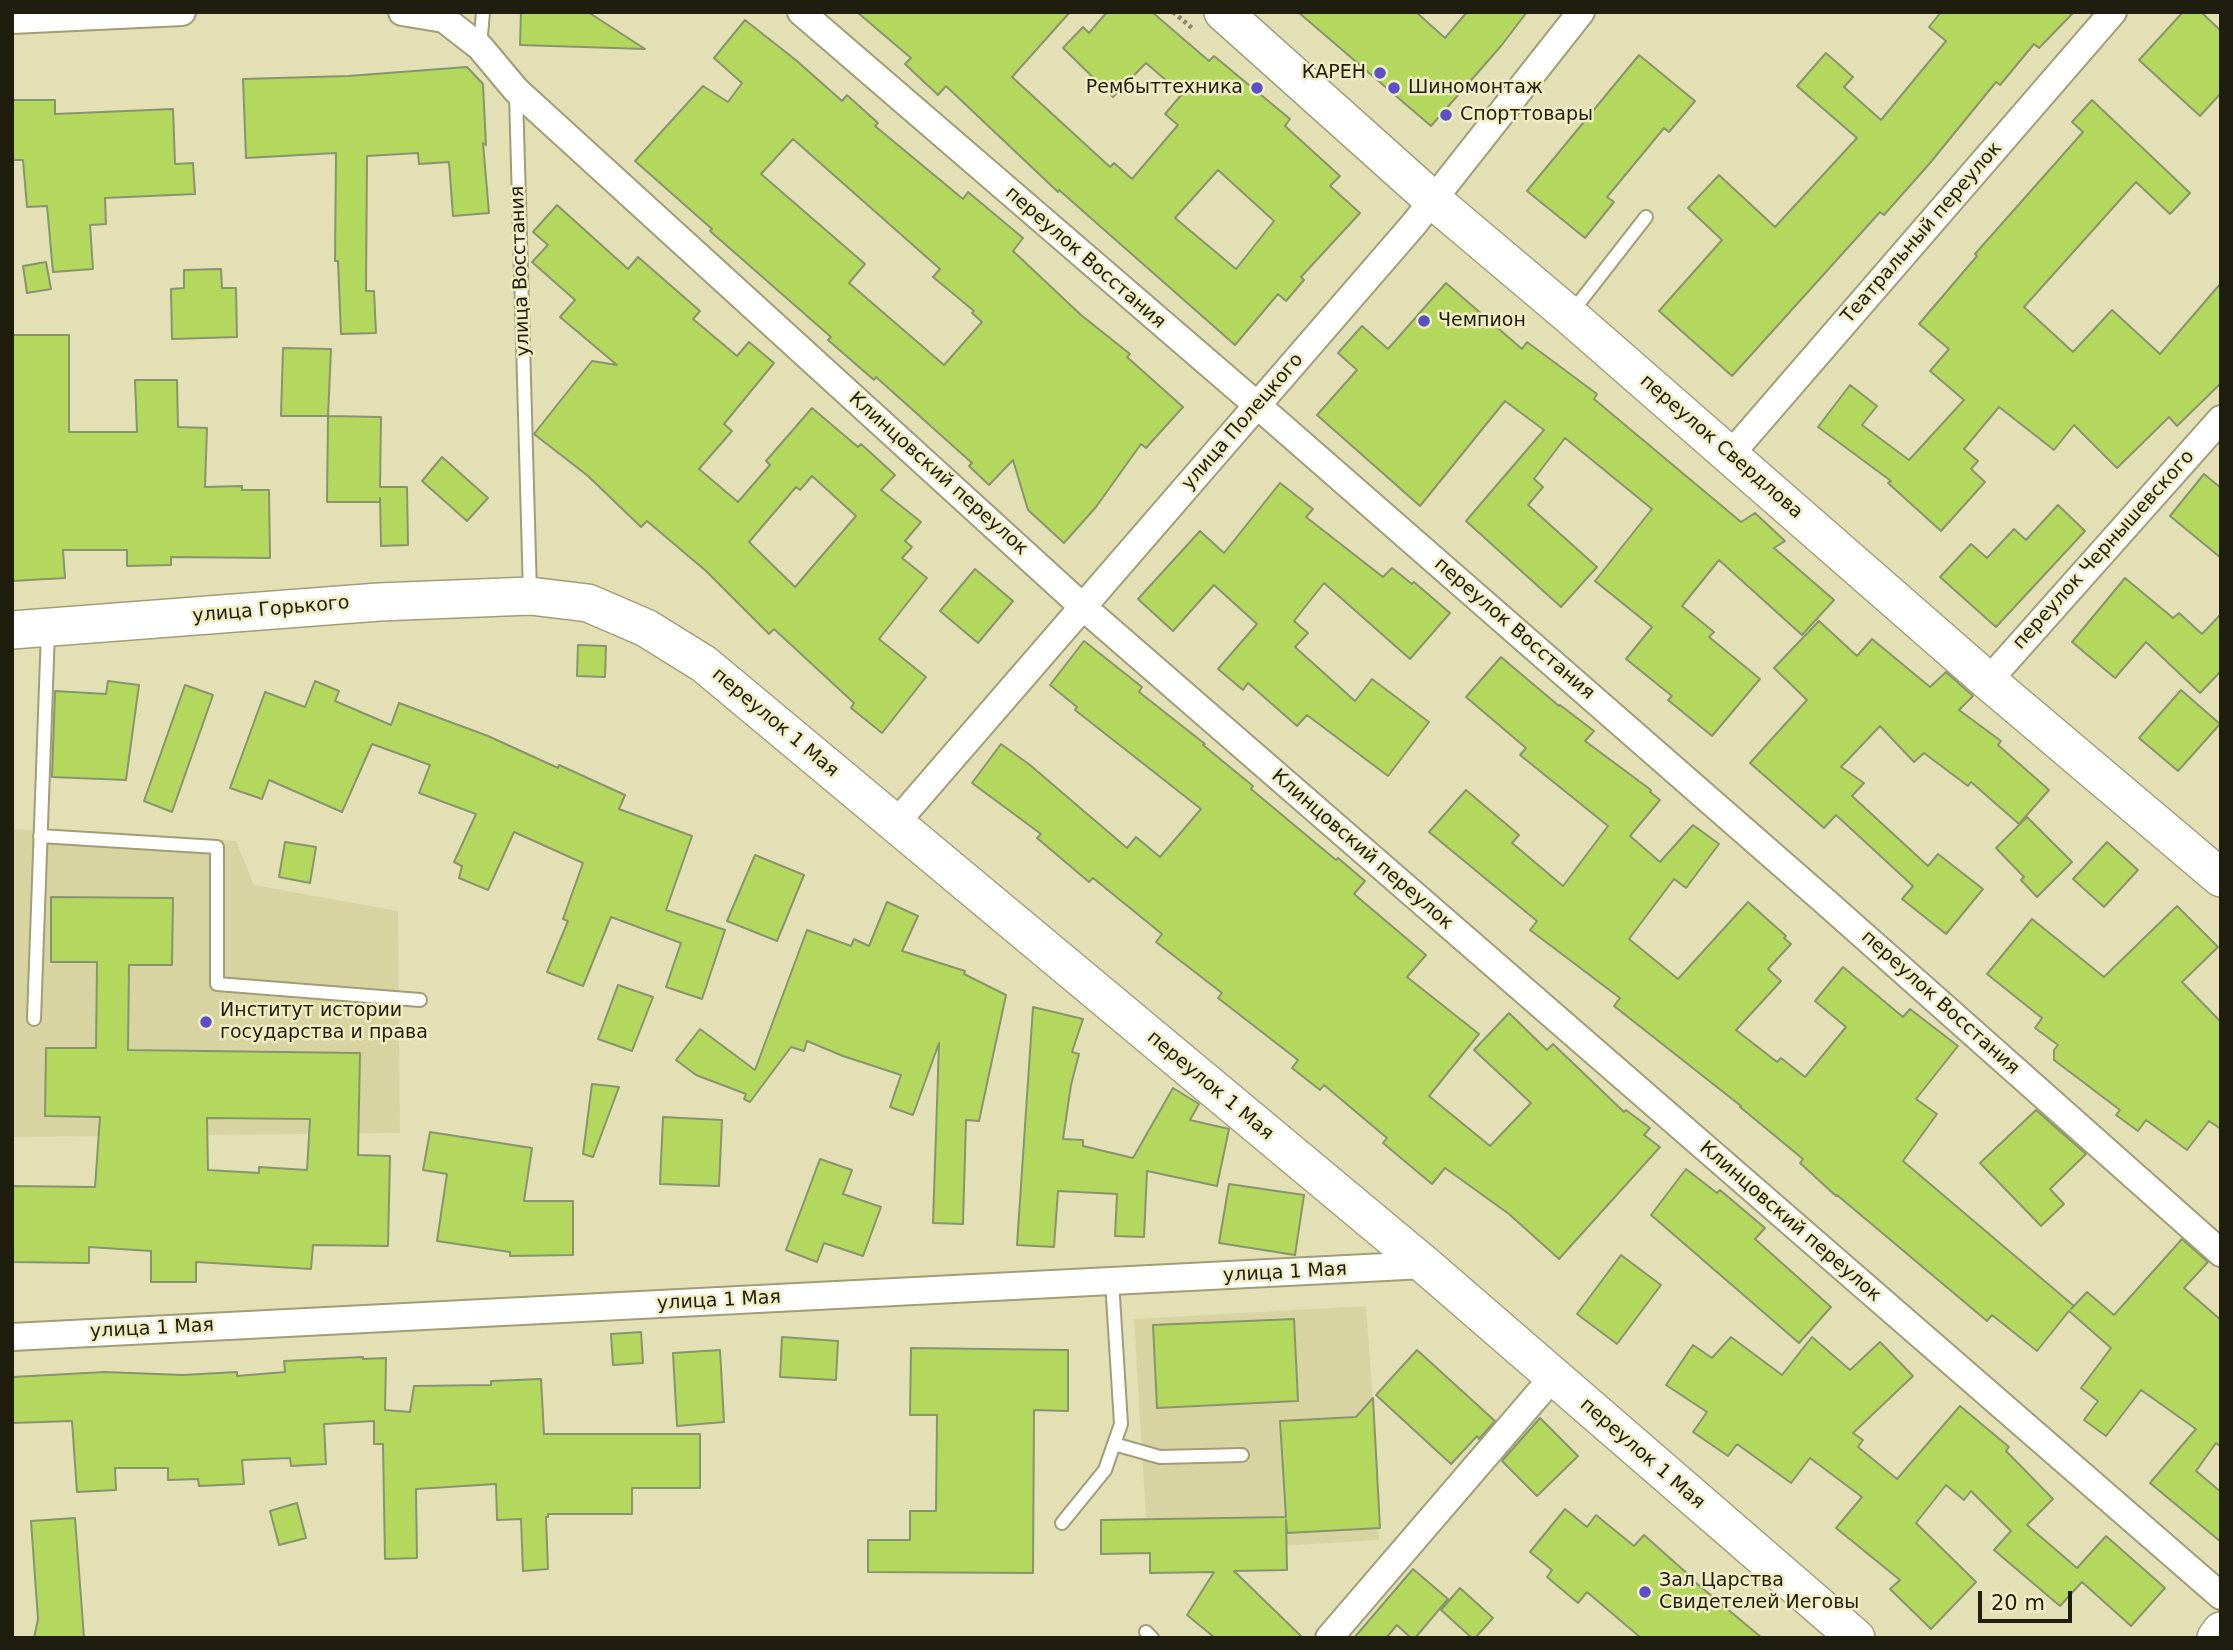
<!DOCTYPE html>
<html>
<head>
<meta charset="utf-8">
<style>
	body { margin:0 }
	#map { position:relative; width:2233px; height:1650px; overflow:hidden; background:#e4e0b6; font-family:"DejaVu Sans",sans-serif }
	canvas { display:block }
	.frame { position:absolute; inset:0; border:14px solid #1f1d0d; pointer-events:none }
	.scale { position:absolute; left:1978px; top:1591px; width:94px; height:32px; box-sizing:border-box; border:4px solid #1f1d0d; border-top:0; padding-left:9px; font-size:21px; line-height:24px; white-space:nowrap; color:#1f1d0d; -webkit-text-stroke:5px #f1eec3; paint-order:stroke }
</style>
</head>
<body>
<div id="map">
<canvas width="2233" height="1650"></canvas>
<div class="frame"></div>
<div class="scale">20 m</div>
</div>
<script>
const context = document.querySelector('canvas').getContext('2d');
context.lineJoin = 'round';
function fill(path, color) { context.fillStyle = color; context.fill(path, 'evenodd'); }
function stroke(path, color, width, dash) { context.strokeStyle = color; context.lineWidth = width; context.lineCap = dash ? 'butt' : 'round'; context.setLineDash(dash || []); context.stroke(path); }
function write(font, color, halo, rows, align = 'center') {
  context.font = font + ' "DejaVu Sans",sans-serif'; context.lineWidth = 5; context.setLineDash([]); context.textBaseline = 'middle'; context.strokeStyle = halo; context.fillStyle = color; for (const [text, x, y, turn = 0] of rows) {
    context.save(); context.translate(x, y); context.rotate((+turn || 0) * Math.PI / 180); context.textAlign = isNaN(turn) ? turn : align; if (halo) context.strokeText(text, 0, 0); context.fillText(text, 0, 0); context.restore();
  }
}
fill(new Path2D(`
	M 12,829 L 236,841 L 254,885 L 398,911 L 400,1133 L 12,1137 Z
	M 1366,1306 L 1374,1416 L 1379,1540 L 1148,1554 L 1134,1319 Z`), '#d8d4a2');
const building = new Path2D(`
	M 521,12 L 588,12 L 645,49 L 520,45 Z
	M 857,12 L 1070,12 L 1012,77 L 1110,167 L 1114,163 L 1132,179 L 1178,125 L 1165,114 L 1182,94 L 1146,63 L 1113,97 L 1063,48 L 1083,27 L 1089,33 L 1107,12 L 1152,12 L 1209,61 L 1214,56 L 1290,119 L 1285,126 L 1340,176 L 1330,186 L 1360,213 L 1301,277 L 1304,280 L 1286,301 L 1278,294 L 1235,345 L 1059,190 L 1058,192 L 946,86 L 938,95 L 905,64 L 911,58 ZM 1218,170 L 1274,221 L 1236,269 L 1175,218 Z
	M 1298,12 L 1416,12 L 1445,38 L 1467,12 L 1527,12 L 1501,46 L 1431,126 Z
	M 1941,12 L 2074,12 L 2039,48 L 2034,44 L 2000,85 L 1996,82 L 1930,163 L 1884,215 L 1880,212 L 1732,376 L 1659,311 L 1722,240 L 1688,208 L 1719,175 L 1775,227 L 1857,138 L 1797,86 L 1826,53 L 1853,77 L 1844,87 L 1881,120 L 1946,41 L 1929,27 Z
	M 2183,12 L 2201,12 L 2221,31 L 2221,93 L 2200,116 L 2139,60 Z
	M 745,20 L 797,61 L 842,101 L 847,95 L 878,123 L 875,126 L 963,199 L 968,192 L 1023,238 L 1013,251 L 1081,315 L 1130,354 L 1127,357 L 1183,407 L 1146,448 L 1141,444 L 1096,507 L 1064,543 L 1028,510 L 1013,460 L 989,485 L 969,466 L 972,463 L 876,377 L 874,380 L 828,340 L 831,337 L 710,231 L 712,229 L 635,161 L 703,86 L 728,102 L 742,83 L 714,58 ZM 793,139 L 940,269 L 933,277 L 974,311 L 972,313 L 982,322 L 944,365 L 849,283 L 865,264 L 761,174 Z
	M 1639,55 L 1695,101 L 1669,132 L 1664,128 L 1607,197 L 1614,202 L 1585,238 L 1527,191 Z
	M 467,67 L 483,84 L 486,145 L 483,143 L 489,213 L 453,216 L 449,162 L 419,164 L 418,153 L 367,156 L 366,291 L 374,291 L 376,333 L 341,334 L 338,261 L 335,261 L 336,153 L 246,158 L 243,79 L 348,76 Z
	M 12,100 L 55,100 L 55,114 L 173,109 L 175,164 L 193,163 L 195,194 L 105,198 L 106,224 L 90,225 L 93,269 L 53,272 L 47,206 L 27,207 L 23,160 L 12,160 Z
	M 2092,100 L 2190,193 L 2170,214 L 2136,182 L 2024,307 L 2073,352 L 2112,310 L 2160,354 L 2221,283 L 2221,383 L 2177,426 L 2169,417 L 2117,468 L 2074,425 L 2054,450 L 1999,407 L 1964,449 L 1978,461 L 1971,469 L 1985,482 L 1941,531 L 1888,483 L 1891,481 L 1818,427 L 1850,385 L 1877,406 L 1862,425 L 1909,460 L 1964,400 L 1930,371 L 1949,349 L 1919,324 L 1977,256 L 1975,254 L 2083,132 L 2072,122 Z
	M 557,205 L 628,269 L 638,257 L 700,311 L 693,319 L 737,356 L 749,342 L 774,363 L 724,424 L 732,431 L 699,469 L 738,502 L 770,465 L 766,461 L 812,408 L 858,447 L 861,444 L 895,475 L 881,490 L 921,522 L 905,541 L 912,547 L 902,558 L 927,578 L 879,639 L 926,677 L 882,733 L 851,708 L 854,703 L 774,629 L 769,634 L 706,571 L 647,521 L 641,527 L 588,476 L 534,434 L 592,361 L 617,365 L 560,317 L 575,300 L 532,262 L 548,245 L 533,232 ZM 812,476 L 856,516 L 795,587 L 749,542 L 796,487 L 800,490 Z
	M 46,262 L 51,289 L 27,293 L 23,266 Z
	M 221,269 L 222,288 L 236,288 L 237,337 L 172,339 L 171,289 L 184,288 L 184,270 Z
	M 1446,283 L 1522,349 L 1527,342 L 1597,394 L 1594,399 L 1741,522 L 1755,513 L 1785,541 L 1774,548 L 1834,600 L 1802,635 L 1719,560 L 1682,606 L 1714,632 L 1709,637 L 1760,679 L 1712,736 L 1668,700 L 1672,696 L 1626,659 L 1652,627 L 1595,581 L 1652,509 L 1565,438 L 1534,479 L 1543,487 L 1528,505 L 1597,567 L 1561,607 L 1466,521 L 1544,430 L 1505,401 L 1420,506 L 1317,415 L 1357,370 L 1338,353 L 1362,326 L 1388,349 Z
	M 12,335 L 69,335 L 69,432 L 137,432 L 135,380 L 177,380 L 178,427 L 207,428 L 205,487 L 242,486 L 242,490 L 269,490 L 270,558 L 171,557 L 171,565 L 127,566 L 127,550 L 63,550 L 65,578 L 12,581 Z
	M 283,348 L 331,349 L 328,416 L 281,416 Z
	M 328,416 L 381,417 L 380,487 L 407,487 L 408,545 L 381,546 L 380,498 L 380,502 L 327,502 Z
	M 442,457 L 488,498 L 467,521 L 422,481 Z
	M 2204,474 L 2221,488 L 2221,558 L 2170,516 Z
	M 1280,483 L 1313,509 L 1306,517 L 1383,577 L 1392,568 L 1412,584 L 1414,582 L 1450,613 L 1410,659 L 1324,583 L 1294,621 L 1308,633 L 1295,647 L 1355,701 L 1372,679 L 1429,722 L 1388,776 L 1307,715 L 1297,726 L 1248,683 L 1243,690 L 1218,669 L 1257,624 L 1214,585 L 1173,631 L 1138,599 L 1200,531 L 1224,553 Z
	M 2058,505 L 2085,531 L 1996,627 L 1940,577 L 1971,544 L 1987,558 L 2014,529 L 2026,540 Z
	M 975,569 L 1013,601 L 978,643 L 940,611 Z
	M 2125,578 L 2173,618 L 2179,613 L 2202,634 L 2221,614 L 2221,671 L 2200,693 L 2146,642 L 2115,678 L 2072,642 Z
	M 1819,621 L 1857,656 L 1872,639 L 1930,687 L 1946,672 L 1973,696 L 1959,710 L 2001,741 L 1998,745 L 2049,790 L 2019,824 L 1971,782 L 1968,786 L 1924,753 L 1914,762 L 1880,726 L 1841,767 L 1864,783 L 1852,796 L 1928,866 L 1938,854 L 1983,889 L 1946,934 L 1902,899 L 1913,886 L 1836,815 L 1824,828 L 1750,763 L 1807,700 L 1774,668 Z
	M 1084,641 L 1142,687 L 1139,692 L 1205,744 L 1203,745 L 1253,786 L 1251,789 L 1336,860 L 1338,858 L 1365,881 L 1354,894 L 1426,955 L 1407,977 L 1479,1034 L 1429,1096 L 1490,1146 L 1531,1103 L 1474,1050 L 1509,1013 L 1547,1050 L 1553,1044 L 1624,1112 L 1626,1110 L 1650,1128 L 1644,1135 L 1660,1147 L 1559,1259 L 1509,1214 L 1445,1168 L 1432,1184 L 1383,1143 L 1387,1138 L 1324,1085 L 1320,1090 L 1292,1068 L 1298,1060 L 1218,998 L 1222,993 L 1156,942 L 1162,934 L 1093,878 L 1089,882 L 1037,838 L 1041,834 L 972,783 L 1001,744 L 1030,765 L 1127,848 L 1136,837 L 1160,857 L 1201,809 L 1075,710 L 1077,707 L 1050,685 Z
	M 578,645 L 606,646 L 605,677 L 577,676 Z
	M 1501,657 L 1559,706 L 1560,705 L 1594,731 L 1585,741 L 1651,790 L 1650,792 L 1660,800 L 1630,836 L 1660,862 L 1693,825 L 1719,844 L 1686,888 L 1674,879 L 1629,939 L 1678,979 L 1748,902 L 1786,936 L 1784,938 L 1791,944 L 1768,969 L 1781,981 L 1736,1030 L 1777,1062 L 1781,1058 L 1805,1077 L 1846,1027 L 1815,1001 L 1843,967 L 1903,1017 L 1910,1009 L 1958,1046 L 1916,1099 L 1937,1114 L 1903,1161 L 2074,1306 L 2071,1309 L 2087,1292 L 2114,1315 L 2182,1239 L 2208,1262 L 2184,1288 L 2221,1320 L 2221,1447 L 2216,1443 L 2196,1471 L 2221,1492 L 2221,1542 L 2150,1483 L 2196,1429 L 2141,1390 L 2106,1436 L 2084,1420 L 2098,1401 L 2081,1388 L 2111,1348 L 2069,1311 L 2037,1351 L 1992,1315 L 1987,1321 L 1837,1195 L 1836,1196 L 1800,1163 L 1803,1159 L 1740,1107 L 1741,1106 L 1614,1006 L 1620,998 L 1530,930 L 1537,921 L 1429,832 L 1466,790 L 1519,835 L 1512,843 L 1563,886 L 1608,826 L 1520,755 L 1526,748 L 1466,697 Z
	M 108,681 L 139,685 L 126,780 L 52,777 L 55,691 L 106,694 Z
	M 315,681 L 339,691 L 335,701 L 391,725 L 399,703 L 488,736 L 558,768 L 559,765 L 625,795 L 619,809 L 692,836 L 666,910 L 725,930 L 702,999 L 666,987 L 681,943 L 611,917 L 583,986 L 547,972 L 568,921 L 563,919 L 583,863 L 514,832 L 488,890 L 459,878 L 462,866 L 454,862 L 476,814 L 419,793 L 430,765 L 372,744 L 342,812 L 269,780 L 262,799 L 230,788 L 265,692 L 305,707 Z
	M 185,685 L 213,695 L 172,812 L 144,801 Z
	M 2181,690 L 2220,724 L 2178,771 L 2139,738 Z
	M 2027,817 L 2072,862 L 2037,897 L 2021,880 L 2024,877 L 1996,848 Z
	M 285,842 L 316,847 L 310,883 L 279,877 Z
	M 2107,842 L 2138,870 L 2104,907 L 2073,879 Z
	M 755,855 L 804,875 L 777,941 L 727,921 Z
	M 51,897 L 173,898 L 172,965 L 129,965 L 128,1050 L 360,1053 L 358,1155 L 390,1156 L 388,1246 L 313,1245 L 311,1269 L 196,1262 L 196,1282 L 151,1282 L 151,1251 L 89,1247 L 89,1263 L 12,1262 L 12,1186 L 95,1187 L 100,1117 L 45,1116 L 46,1048 L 96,1048 L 97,962 L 51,962 ZM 207,1118 L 310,1119 L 307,1170 L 259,1167 L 259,1173 L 208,1170 Z
	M 887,902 L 918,916 L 902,951 L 965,971 L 964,974 L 1006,995 L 979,1121 L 966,1120 L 963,1224 L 933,1223 L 939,1043 L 913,1115 L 890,1107 L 901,1075 L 843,1056 L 807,1041 L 804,1051 L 791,1047 L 750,1102 L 744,1099 L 746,1094 L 696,1075 L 676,1060 L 700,1029 L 755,1070 L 807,930 L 851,946 L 854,939 L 869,946 Z
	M 2177,906 L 2218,947 L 2182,982 L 2221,1022 L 2221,1129 L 2209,1121 L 2187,1150 L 2146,1120 L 2138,1131 L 2116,1115 L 2120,1110 L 2054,1060 L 2054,1050 L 2058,1045 L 2035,1028 L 2042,1018 L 1987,974 L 2032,919 L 2104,977 Z
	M 618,985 L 653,997 L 632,1051 L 598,1039 Z
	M 1033,1007 L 1083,1019 L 1072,1052 L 1079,1054 L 1071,1085 L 1063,1139 L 1083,1140 L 1083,1146 L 1133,1158 L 1173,1088 L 1199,1104 L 1190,1120 L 1229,1129 L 1217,1186 L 1147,1171 L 1144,1237 L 1115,1236 L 1117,1194 L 1058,1191 L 1054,1247 L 1017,1245 Z
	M 592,1084 L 619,1087 L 593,1157 L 583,1154 Z
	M 2036,1110 L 2086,1154 L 2050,1189 L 2064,1204 L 2041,1226 L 1980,1163 Z
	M 663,1117 L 722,1120 L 719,1186 L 660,1184 Z
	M 430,1132 L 532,1148 L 524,1201 L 573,1201 L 573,1255 L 510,1256 L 510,1252 L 437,1241 L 447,1174 L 423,1170 Z
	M 820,1159 L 852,1170 L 843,1194 L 881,1207 L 863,1256 L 824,1243 L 817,1262 L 786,1250 Z
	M 1686,1169 L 1717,1193 L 1720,1190 L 1765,1228 L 1755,1239 L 1831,1307 L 1799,1343 L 1651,1215 Z
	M 1229,1184 L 1304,1195 L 1295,1255 L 1219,1243 Z
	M 1621,1255 L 1661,1285 L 1617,1344 L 1577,1314 Z
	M 1294,1319 L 1298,1401 L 1157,1408 L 1153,1325 Z
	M 641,1332 L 643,1363 L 613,1365 L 611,1334 Z
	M 782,1337 L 838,1341 L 836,1380 L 780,1377 Z
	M 1731,1337 L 1782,1375 L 1812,1337 L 1850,1370 L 1880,1342 L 1913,1376 L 1853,1433 L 1863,1440 L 1858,1447 L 1897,1479 L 1960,1406 L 2009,1447 L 2006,1451 L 2053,1499 L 2027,1525 L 2077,1568 L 2106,1536 L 2165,1588 L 2131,1626 L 2082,1582 L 2060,1606 L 1994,1550 L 2011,1531 L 1971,1491 L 1964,1500 L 1946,1485 L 1916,1523 L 1976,1582 L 1931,1629 L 1890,1589 L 1900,1580 L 1836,1528 L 1862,1497 L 1810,1458 L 1791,1483 L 1737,1444 L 1728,1456 L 1693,1432 L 1707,1412 L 1666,1385 L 1693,1345 L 1712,1358 Z
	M 911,1348 L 1068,1350 L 1068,1411 L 1034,1410 L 1033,1573 L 868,1572 L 868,1540 L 910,1540 L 910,1511 L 936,1511 L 937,1415 L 910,1415 Z
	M 720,1350 L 724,1422 L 677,1426 L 673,1353 Z
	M 1417,1350 L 1495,1421 L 1479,1439 L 1477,1436 L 1451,1464 L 1376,1395 Z
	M 363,1357 L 363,1359 L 386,1358 L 385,1410 L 410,1412 L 414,1386 L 491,1385 L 491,1381 L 541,1379 L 544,1434 L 700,1434 L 700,1488 L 632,1488 L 632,1514 L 548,1514 L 548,1517 L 546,1517 L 548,1569 L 523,1571 L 521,1519 L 497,1520 L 496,1484 L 416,1489 L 417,1558 L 385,1559 L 383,1444 L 374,1444 L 374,1421 L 324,1424 L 326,1464 L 291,1466 L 290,1458 L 242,1460 L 244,1484 L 199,1486 L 198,1479 L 168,1480 L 168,1468 L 115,1468 L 116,1490 L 77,1492 L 72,1421 L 12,1423 L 12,1377 L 105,1372 L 183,1375 L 237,1372 L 237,1376 L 285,1372 L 284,1361 Z
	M 1373,1398 L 1380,1528 L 1287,1533 L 1286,1520 L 1287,1570 L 1234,1571 L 1303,1638 L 1215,1638 L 1187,1615 L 1214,1572 L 1150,1573 L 1150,1553 L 1101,1554 L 1101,1520 L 1286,1517 L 1280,1421 L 1356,1417 Z
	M 1540,1418 L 1578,1456 L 1537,1496 L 1502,1461 Z
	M 297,1503 L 306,1538 L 279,1545 L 270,1511 Z
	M 1565,1509 L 1587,1527 L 1596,1515 L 1634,1546 L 1644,1535 L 1690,1576 L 1689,1577 L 1762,1638 L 1641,1638 L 1587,1592 L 1578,1603 L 1547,1577 L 1552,1570 L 1530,1552 Z
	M 75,1518 L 84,1638 L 34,1638 L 38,1619 L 31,1521 Z
	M 1413,1569 L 1448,1599 L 1415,1638 L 1411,1638 L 1397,1625 L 1386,1638 L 1354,1638 Z
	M 1460,1588 L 1493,1618 L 1475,1638 L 1472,1638 L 1441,1610 Z`);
fill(building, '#b4d85d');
stroke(building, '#87946e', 2);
const lane = new Path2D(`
	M 480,47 L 483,12
	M 516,94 L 530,593
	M 1572,312 L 1646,217
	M 40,836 L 217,847 L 217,984 L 420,1000
	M 34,1019 L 48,631
	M 1114,1444 L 1160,1457 L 1242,1455
	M 1062,1523 L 1105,1470 L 1121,1424 L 1112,1281
	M 1146,1632 L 1152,1638`);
const street = new Path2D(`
	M 402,12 L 444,19 L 480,47 L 516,90 L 1083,607 L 2221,1596
	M 801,12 L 1257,405 L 1828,904 L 2221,1253
	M 12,20 L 182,12
	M 1730,455 L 2113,12
	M 1988,681 L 2221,419
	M 895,824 L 1414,224 L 1581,12
	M 12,1337 L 1425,1265
	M 1329,1638 L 1553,1377`);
const secondary = new Path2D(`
	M 1223,12 L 1434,201 L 1569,315 L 1988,681 L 2221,878
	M 12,630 L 379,602 L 530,596 L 588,603 L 646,628 L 704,664 L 1425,1265 L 1856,1638
	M 2216,1638 L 2221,1631`);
stroke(lane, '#a19d75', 16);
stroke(street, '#a19d75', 30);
stroke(secondary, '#a19d75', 40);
stroke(new Path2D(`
	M 1173,12 L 1192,28`), '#8b886a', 4.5, [3.5, 3.5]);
stroke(lane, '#fff', 12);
stroke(street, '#fff', 26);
stroke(secondary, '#fff', 37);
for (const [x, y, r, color] of [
	[1380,73,7,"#5c4ec7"],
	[1257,88,7,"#5c4ec7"],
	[1394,88,7,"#5c4ec7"],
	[1446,115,7,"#5c4ec7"],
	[1424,321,7,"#5c4ec7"],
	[206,1022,7,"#5c4ec7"],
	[1645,1592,7,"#5c4ec7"]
]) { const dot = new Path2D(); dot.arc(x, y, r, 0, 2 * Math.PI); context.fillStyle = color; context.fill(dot); stroke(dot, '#f1eec3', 2.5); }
write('19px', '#1f1d0d', '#f1eec3', [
	["КАРЕН",1366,73,"right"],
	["Рембыттехника",1243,88,"right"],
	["Шиномонтаж",1408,88],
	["Спорттовары",1460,115],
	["Чемпион",1438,321],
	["Институт истории",220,1011],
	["государства и права",220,1033],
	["Зал Царства",1659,1581],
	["Свидетелей Иеговы",1659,1603]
], 'left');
write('19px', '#1f1d0d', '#f1eec3', [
	["Театральный переулок",1922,233,-49],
	["переулок Восстания",1085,258,41],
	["улица Восстания",521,271,-92],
	["улица Полецкого",1243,422,-49],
	["переулок Свердлова",1721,447,41],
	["Клинцовский переулок",938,474,42],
	["переулок Чернышевского",2104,550,-48],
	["улица Горького",271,610,-5],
	["переулок Восстания",1514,629,41],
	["переулок 1 Мая",775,723,40],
	["Клинцовский переулок",1362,850,41],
	["переулок Восстания",1940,1003,42],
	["переулок 1 Мая",1210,1086,40],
	["Клинцовский переулок",1790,1222,41],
	["улица 1 Мая",1285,1273,-3],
	["улица 1 Мая",719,1301,-3],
	["улица 1 Мая",152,1329,-3],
	["переулок 1 Мая",1642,1454,41]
]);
</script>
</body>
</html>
